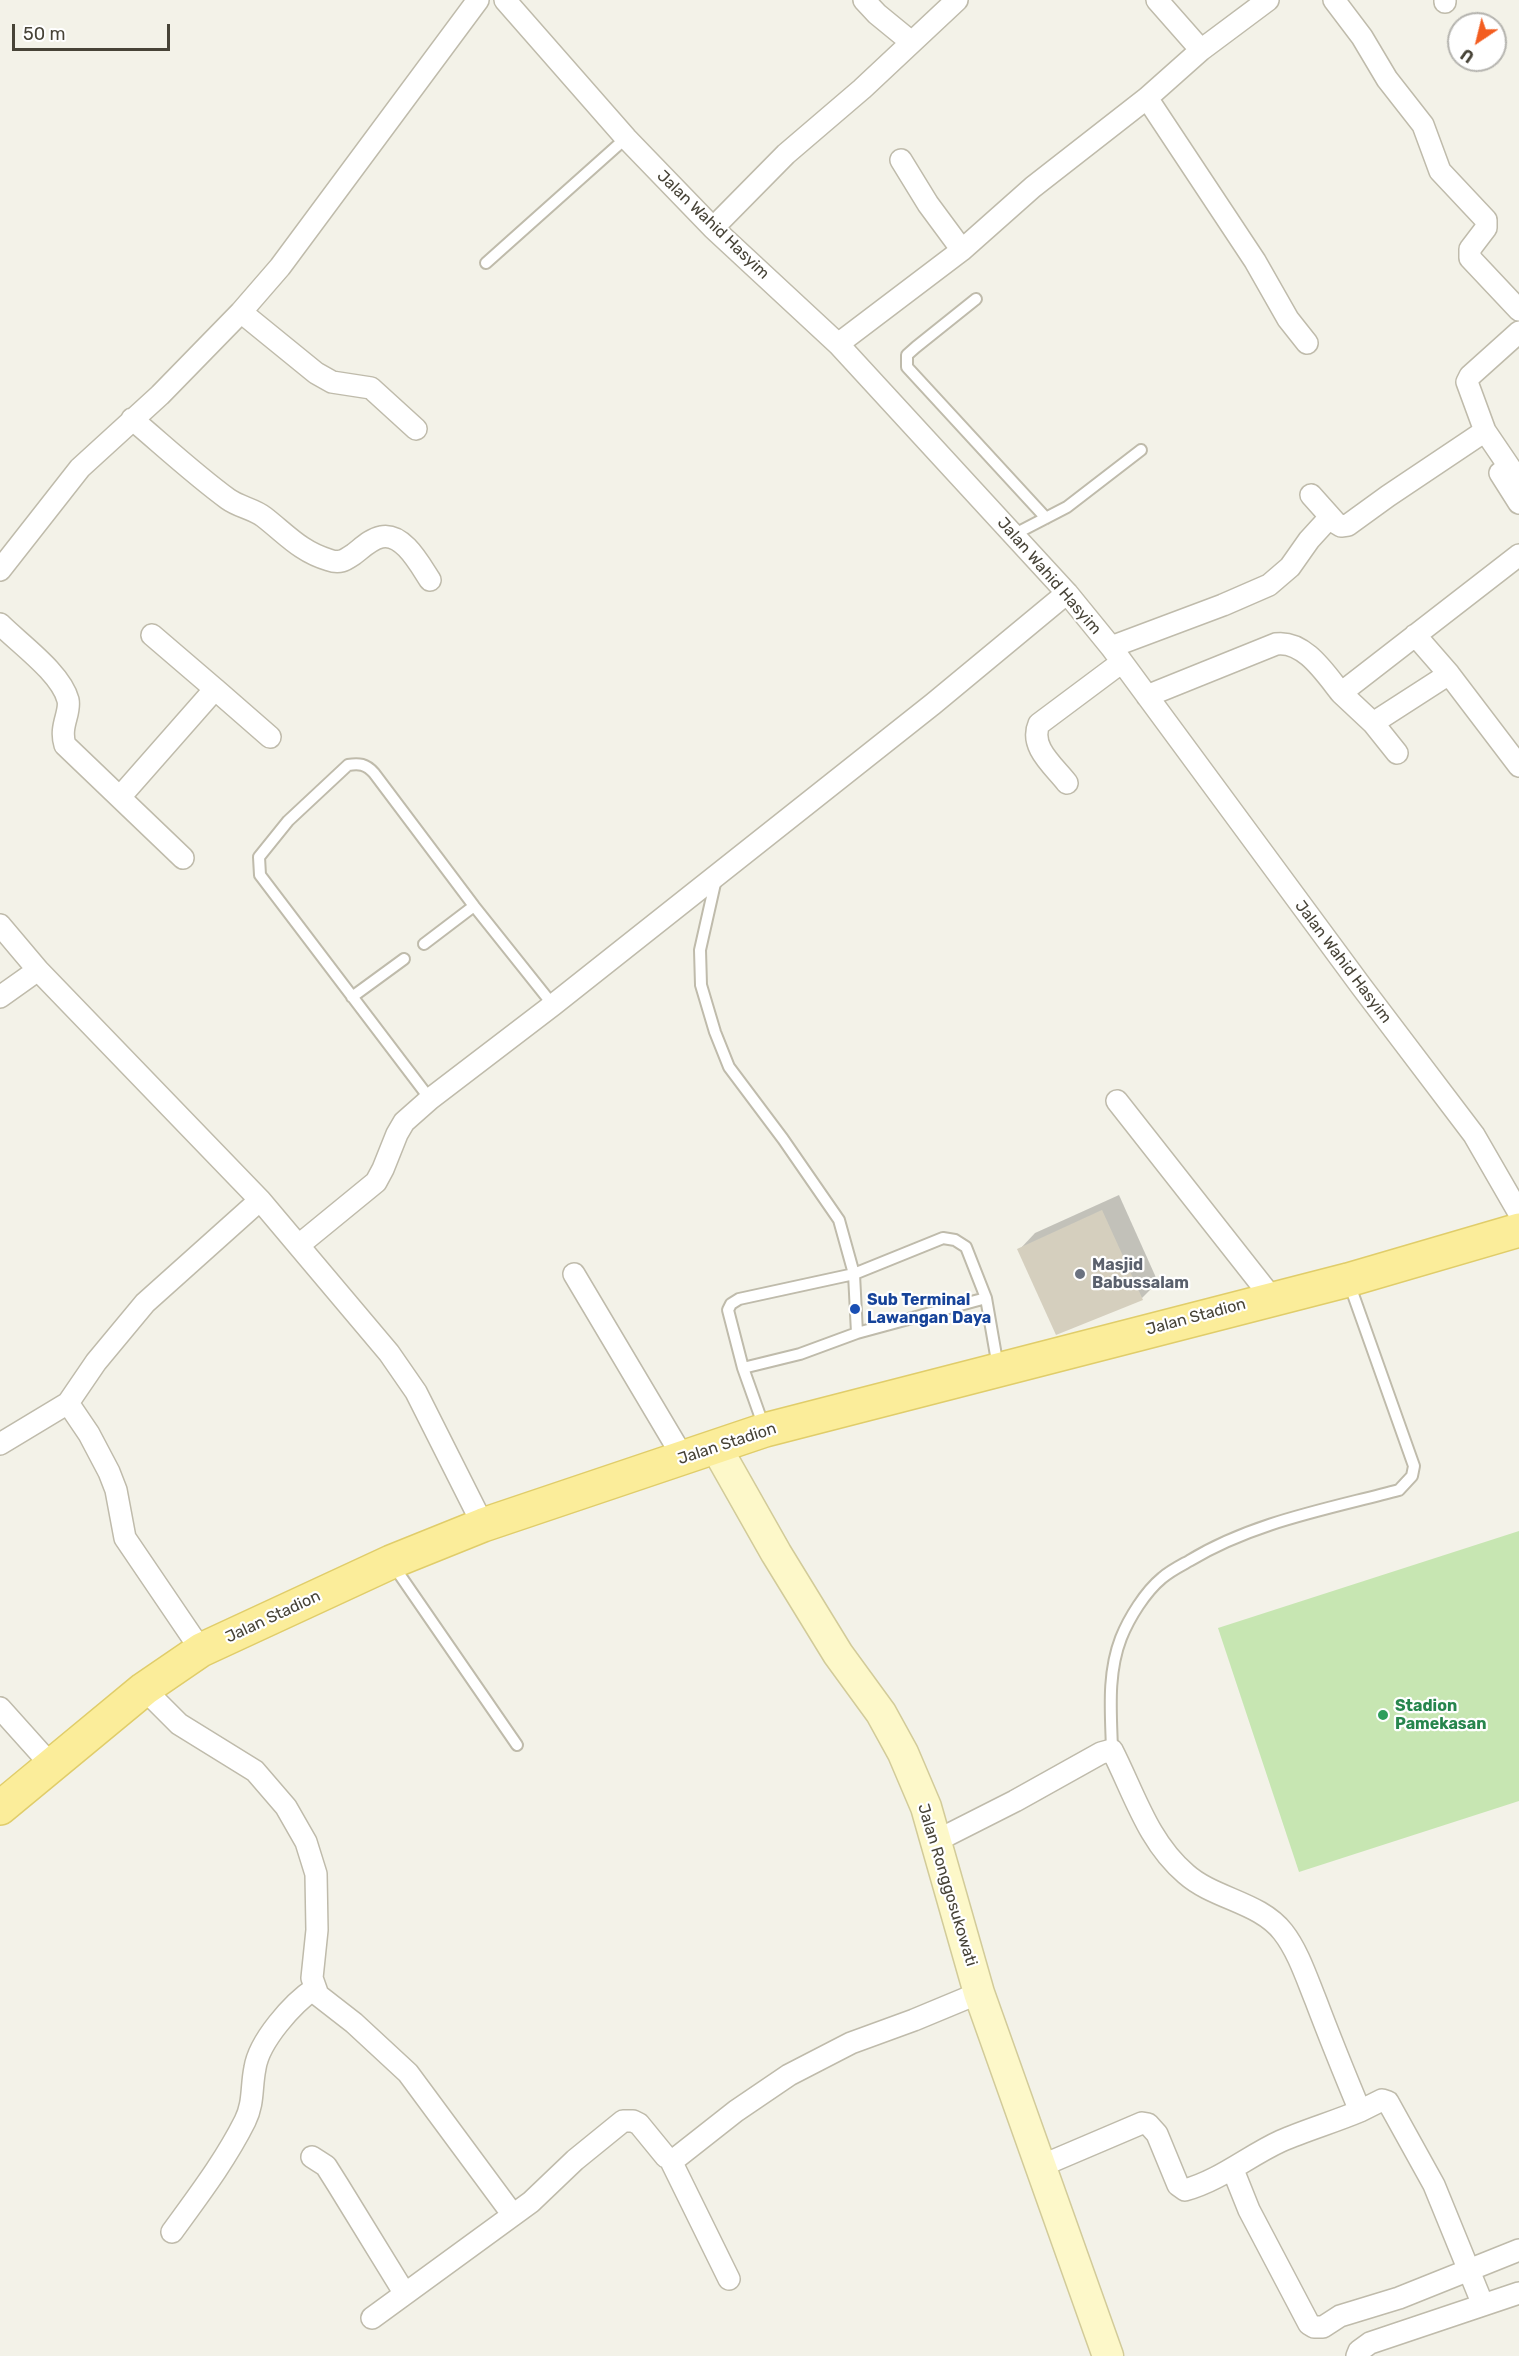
<!DOCTYPE html>
<html>
<head>
<meta charset="utf-8">
<style>
	body { margin:0 }
	#map { position:relative; width:1519px; height:2356px; overflow:hidden; background:#f3f2e8; font-family:Rubik,sans-serif }
	canvas { display:block }
	.north { position:absolute; left:1447px; top:12px; width:60px; height:60px; box-sizing:border-box; background:#fff; border:2px solid #b5b4af; border-radius:50%; rotate:215deg; font-size:16px; font-weight:700; line-height:24px; text-align:center; color:#474337 }
	.north::after { content:''; display:block; margin:auto; width:21px; height:27px; background:#f35d20; clip-path:polygon(50% 0,100% 100%,50% 72%,0 100%) }
	.scale { position:absolute; left:12px; top:24px; width:158px; height:27px; box-sizing:border-box; border:3px solid #474337; border-top:0; padding-left:8px; font-size:18px; line-height:21px; white-space:nowrap; color:#474337; -webkit-text-stroke:4px #fff; paint-order:stroke }
</style>
</head>
<body>
<div id="map">
<canvas width="1519" height="2356"></canvas>
<div class="north">U</div>
<div class="scale">50 m</div>
</div>
<script>
const context = document.querySelector('canvas').getContext('2d');
context.lineJoin = 'round';
function fill(path, color) { context.fillStyle = color; context.fill(path, 'evenodd'); }
function stroke(path, color, width, dash) { context.strokeStyle = color; context.lineWidth = width; context.lineCap = dash ? 'butt' : 'round'; context.setLineDash(dash || []); context.stroke(path); }
function write(font, color, halo, rows, align = 'center') {
  context.font = font + ' Rubik,sans-serif'; context.lineWidth = 4.5; context.setLineDash([]); context.textBaseline = 'middle'; context.strokeStyle = halo; context.fillStyle = color; for (const [text, x, y, turn = 0] of rows) {
    context.save(); context.translate(x, y); context.rotate((+turn || 0) * Math.PI / 180); context.textAlign = isNaN(turn) ? turn : align; if (halo) context.strokeText(text, 0, 0); context.fillText(text, 0, 0); context.restore();
  }
}
fill(new Path2D(`
	M 1519,1531 L 1519,1801 L 1299,1872 L 1218,1628 Z`), '#c7e6b2');
fill(new Path2D(`
	M 1119,1195 L 1158,1282 L 1142,1298 L 1019,1250 L 1035,1233 Z`), '#0003');
fill(new Path2D(`
	M 1102,1210 L 1143,1300 L 1056,1335 L 1017,1249 Z`), '#d5cfbe');
const lane = new Path2D(`
	M 486,263 L 626,138
	M 976,299 L 916,347 L 907,355 L 907,367 L 1046,518
	M 1013,535 L 1067,507 L 1141,450
	M 716,879 L 700,950 L 701,985 L 715,1032 L 729,1067 L 783,1139 L 839,1220 L 854,1274 L 857,1333
	M 424,944 L 474,906
	M 352,997 L 404,959
	M 430,1099 L 260,875 L 259,857 L 288,821 L 348,765 C 359,763 366,764 374,773 L 474,906 L 553,1005
	M 743,1368 L 800,1354 L 857,1333 L 986,1298
	M 764,1427 L 743,1368 L 728,1310 L 731,1304 L 739,1299 L 854,1274 L 943,1238 L 955,1240 L 966,1247 L 986,1298 L 998,1367
	M 393,1565 L 517,1745
	M 1112,1750 C 1111,1713 1107,1674 1121,1638 C 1129,1618 1145,1592 1162,1578 C 1170,1571 1180,1566 1189,1561 C 1253,1522 1328,1509 1399,1490 L 1412,1476 L 1414,1466 L 1349,1283`);
const street = new Path2D(`
	M 505,0 L 626,138 L 713,228 L 838,344 L 1067,593 L 1111,647 L 1361,986 L 1474,1135 L 1519,1213
	M 864,0 L 877,14 L 910,41
	M 1157,0 L 1201,50
	M 1334,0 L 1362,37 L 1387,79 L 1423,125 L 1440,171 L 1486,220 L 1486,228 L 1470,249 L 1470,258 L 1519,310
	M 1445,0 L 1445,2
	M 1147,98 L 1255,261 L 1288,319 L 1307,343
	M 901,160 L 928,204 L 962,250
	M 713,228 L 786,154 L 862,89 L 957,0
	M 241,312 L 316,373 L 332,382 L 371,388 L 416,429
	M 1519,332 L 1470,376 L 1467,382 L 1485,431 L 1519,481
	M 838,344 L 962,250 L 1033,187 L 1147,98 L 1201,50 L 1268,0
	M 132,419 C 164,446 194,474 228,499 C 239,507 254,509 264,517 C 286,534 301,552 329,560 C 340,564 345,560 354,554 C 362,548 371,539 381,537 C 403,532 420,565 430,580
	M 1500,473 L 1519,503
	M 1311,495 L 1336,523 L 1341,526 L 1348,525 L 1388,496 L 1485,431
	M 0,570 L 80,468 L 160,395 L 241,312 L 280,267 L 478,0
	M 0,624 C 20,644 61,673 68,700 C 71,713 59,726 65,745 L 183,858
	M 152,635 L 215,689
	M 1415,635 L 1449,674 L 1519,766
	M 1111,647 L 1223,605 L 1269,585 L 1290,567 L 1309,540 L 1330,517
	M 1341,693 L 1373,723 L 1397,753
	M 1147,696 L 1276,644 C 1304,640 1325,673 1341,693 L 1519,555
	M 1373,723 L 1449,674
	M 1067,783 C 1054,766 1029,747 1039,724 L 1122,662
	M 120,797 L 215,689 L 270,737
	M 0,925 L 38,970 L 260,1200 L 389,1353 L 416,1392 L 483,1525
	M 0,997 L 38,970
	M 1117,1101 L 1272,1298
	M 299,1245 L 376,1182 L 383,1169 L 397,1134 L 404,1122 L 430,1099 L 553,1005 L 933,704 L 1067,593
	M 574,1274 L 684,1459
	M 68,1403 L 89,1434 L 109,1472 L 116,1490 L 125,1538 L 201,1650
	M 0,1444 L 68,1403 L 96,1362 L 145,1303 L 260,1200
	M 144,1689 L 179,1724 L 255,1771 L 286,1807 L 306,1842 L 316,1874 L 317,1930 L 312,1978 L 318,1995 L 354,2023 L 408,2073 L 513,2215
	M 0,1708 L 52,1766
	M 936,1841 L 1015,1801 L 1101,1753 L 1112,1750 C 1134,1793 1148,1842 1186,1874 C 1214,1899 1260,1902 1283,1932 C 1298,1951 1307,1979 1316,2001 C 1330,2038 1345,2075 1360,2111 L 1382,2100 L 1388,2102 L 1434,2185 L 1483,2305
	M 312,2157 L 326,2166 L 338,2185 L 405,2294
	M 670,2159 L 729,2279
	M 1041,2166 L 1142,2123 L 1148,2124 L 1157,2134 L 1178,2185 L 1185,2190 C 1221,2180 1248,2156 1281,2141 C 1306,2130 1334,2122 1360,2111
	M 1233,2170 L 1249,2210 L 1309,2324 L 1314,2327 L 1323,2327 L 1340,2316 L 1399,2298 L 1519,2250
	M 172,2232 C 198,2196 225,2161 245,2121 C 254,2103 251,2087 255,2068 C 259,2041 293,2003 314,1989
	M 372,2318 L 531,2202 L 575,2160 L 623,2121 L 633,2121 L 639,2124 L 666,2157 L 675,2159 L 736,2111 L 789,2075 L 851,2043 L 914,2020 L 979,1993
	M 1357,2356 L 1359,2351 L 1370,2343 L 1519,2293`);
const secondary = new Path2D(`
	M 716,1447 L 776,1553 L 838,1654 L 881,1713 L 903,1753 L 926,1807 L 979,1993 L 1108,2356`);
const primary = new Path2D(`
	M 0,1808 L 144,1689 L 201,1650 L 391,1562 L 483,1525 L 765,1430 L 1348,1280 L 1519,1230`);
stroke(lane, '#bfbbab', 14);
stroke(street, '#bfbbab', 24);
stroke(secondary, '#d2cb99', 33);
stroke(primary, '#e0cd6a', 36);
stroke(lane, '#fff', 10);
stroke(street, '#fff', 21);
stroke(secondary, '#fdf8c9', 30);
stroke(primary, '#fbed9a', 33);
for (const [x, y, r, color] of [
	[1080,1274,6,"#6b7280"],
	[855,1309,6,"#1a4fb4"],
	[1383,1715,6,"#2e9e5b"]
]) { const dot = new Path2D(); dot.arc(x, y, r, 0, 2 * Math.PI); context.fillStyle = color; context.fill(dot); stroke(dot, '#fff', 2); }
write('16px', '#474337', '#fff', [
	["Jalan Wahid Hasyim",713,225,44],
	["Jalan Wahid Hasyim",1049,576,49],
	["Jalan Wahid Hasyim",1343,962,53],
	["Jalan Stadion",1196,1317,-15],
	["Jalan Stadion",727,1444,-18],
	["Jalan Stadion",273,1617,-25],
	["Jalan Ronggosukowati",947,1885,73]
]);
write('bold 16px', '#5b616d', '#fff', [
	["Masjid",1092,1265],
	["Babussalam",1092,1283]
], 'left');
write('bold 16px', '#164399', '#fff', [
	["Sub Terminal",867,1300],
	["Lawangan Daya",867,1318]
], 'left');
write('bold 16px', '#27864d', '#fff', [
	["Stadion",1395,1706],
	["Pamekasan",1395,1724]
], 'left');
</script>
</body>
</html>
